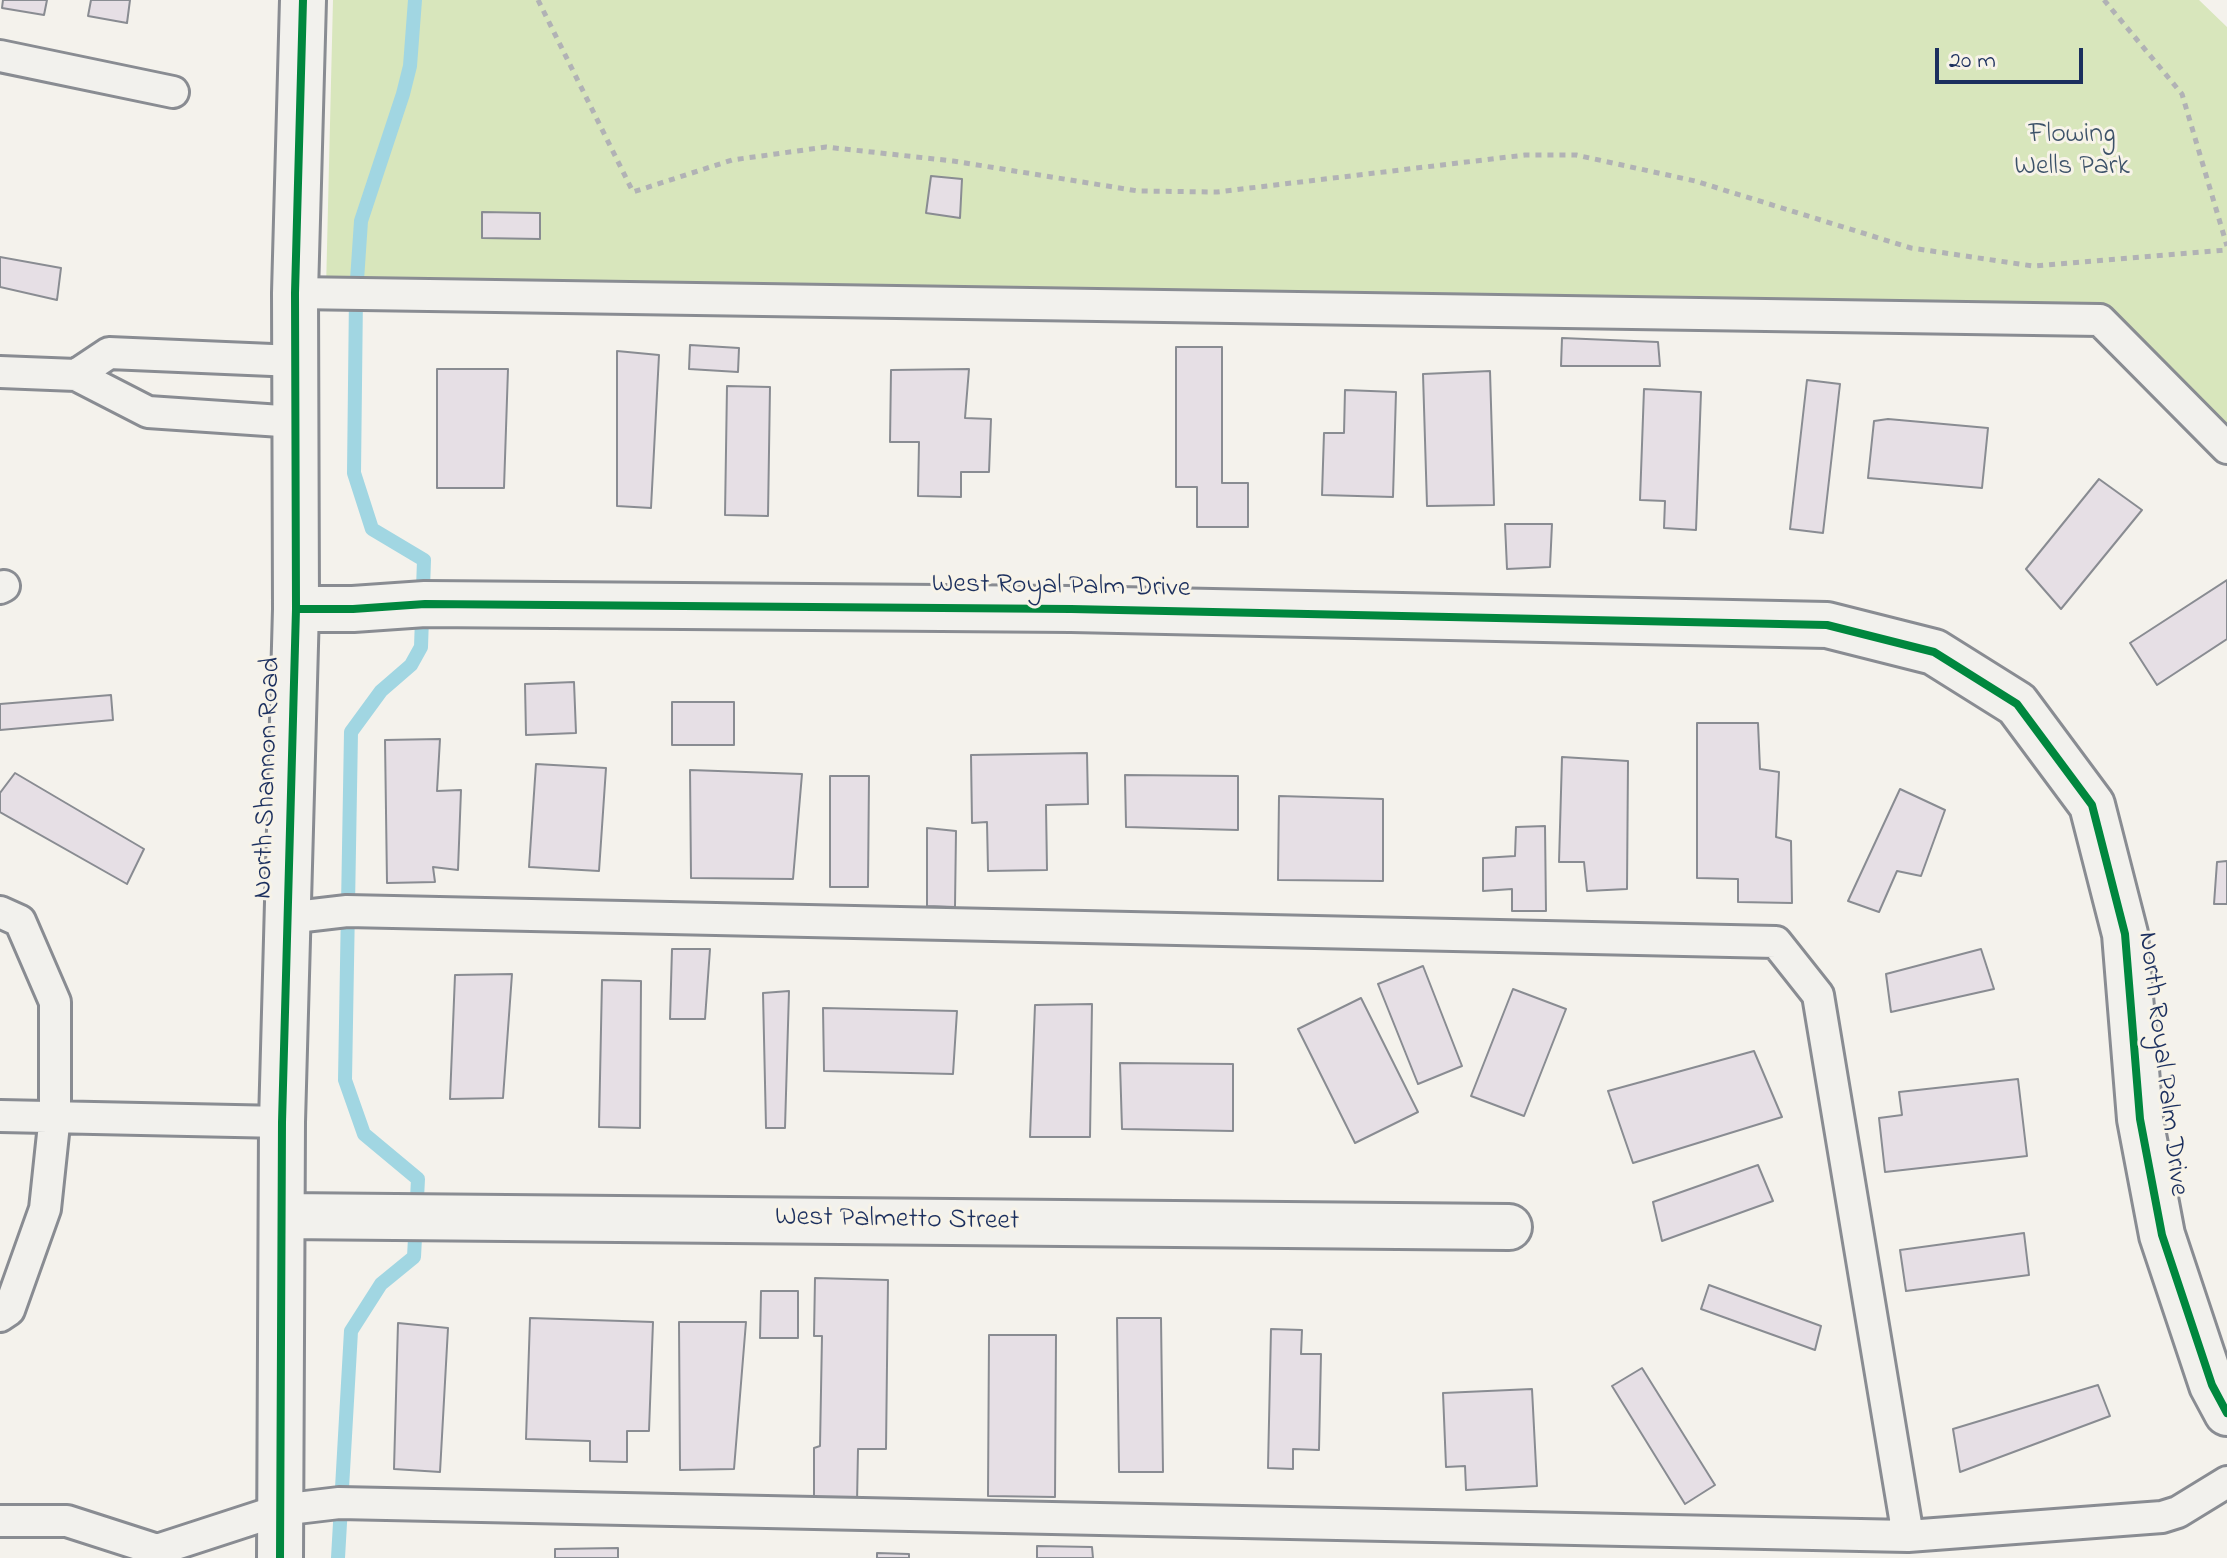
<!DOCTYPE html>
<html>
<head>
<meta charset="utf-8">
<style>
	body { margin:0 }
	#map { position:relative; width:2227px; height:1558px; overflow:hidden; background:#f4f2ec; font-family:"Indie Flower",sans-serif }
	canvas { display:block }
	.scale { position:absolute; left:1935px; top:48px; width:148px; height:36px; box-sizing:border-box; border:4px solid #1b2f5e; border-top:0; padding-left:10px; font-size:24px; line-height:28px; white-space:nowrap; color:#1b2f5e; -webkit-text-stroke:6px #f7f3e8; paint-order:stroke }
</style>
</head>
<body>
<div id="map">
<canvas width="2227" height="1558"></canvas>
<div class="scale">20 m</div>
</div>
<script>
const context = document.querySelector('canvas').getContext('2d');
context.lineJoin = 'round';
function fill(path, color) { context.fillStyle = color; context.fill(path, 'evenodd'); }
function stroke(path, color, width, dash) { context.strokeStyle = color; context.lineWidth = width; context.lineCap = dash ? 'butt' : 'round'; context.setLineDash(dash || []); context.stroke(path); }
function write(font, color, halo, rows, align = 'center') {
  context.font = font + ' "Indie Flower",sans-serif'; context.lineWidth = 6; context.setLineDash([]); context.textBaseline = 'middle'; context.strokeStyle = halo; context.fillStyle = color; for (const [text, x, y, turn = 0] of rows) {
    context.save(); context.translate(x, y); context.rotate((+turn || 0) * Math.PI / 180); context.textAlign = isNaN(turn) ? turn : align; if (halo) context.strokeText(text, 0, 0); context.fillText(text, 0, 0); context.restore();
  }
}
fill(new Path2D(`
	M 333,0 L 2199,0 L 2227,27 L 2227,429 L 2104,305 L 326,289 Z`), '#d8e6bc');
stroke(new Path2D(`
	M 338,1558 L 351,1331 L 381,1284 L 414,1257 L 418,1179 L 364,1134 L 345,1080 L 351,732 L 381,691 L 411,665 L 421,647 L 424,560 L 372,529 L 354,473 L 356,295 L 361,221 L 403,94 L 410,66 L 415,0`), '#a1d6e2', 14);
const building = new Path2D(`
	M 3,0 L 47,0 L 44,15 L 2,8 Z
	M 91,0 L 130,0 L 127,23 L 88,16 Z
	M 931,176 L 962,179 L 960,218 L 926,213 Z
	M 482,212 L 540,213 L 540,239 L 482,238 Z
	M 0,257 L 61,268 L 57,300 L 0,287 Z
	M 1562,338 L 1658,342 L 1660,366 L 1561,366 Z
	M 690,345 L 739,348 L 738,372 L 689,369 Z
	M 1176,347 L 1222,347 L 1222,483 L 1248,483 L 1248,527 L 1197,527 L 1197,487 L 1176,487 Z
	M 617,351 L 659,355 L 651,508 L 617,506 Z
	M 437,369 L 508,369 L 504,488 L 437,488 Z
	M 969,369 L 965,418 L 991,419 L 989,472 L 961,472 L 961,497 L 918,496 L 919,442 L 890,442 L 891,370 Z
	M 1490,371 L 1494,505 L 1427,506 L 1423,374 Z
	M 1807,380 L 1840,384 L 1823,533 L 1790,529 Z
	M 727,386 L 770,387 L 768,516 L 725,515 Z
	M 1644,389 L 1701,392 L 1696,530 L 1664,528 L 1665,501 L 1640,500 Z
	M 1345,390 L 1396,392 L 1393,497 L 1322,495 L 1324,433 L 1344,433 Z
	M 1888,419 L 1988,428 L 1982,488 L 1868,478 L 1874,421 Z
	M 2099,479 L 2142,510 L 2061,609 L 2026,569 Z
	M 1505,524 L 1552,524 L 1550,567 L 1507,569 Z
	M 2227,580 L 2227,639 L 2157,685 L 2130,643 Z
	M 574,682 L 576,733 L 526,735 L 525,684 Z
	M 111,695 L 113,720 L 0,730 L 0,704 Z
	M 672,702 L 734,702 L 734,745 L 672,745 Z
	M 1697,723 L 1758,723 L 1760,769 L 1779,772 L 1776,837 L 1791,841 L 1792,903 L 1738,902 L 1738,879 L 1697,878 Z
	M 440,739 L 437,791 L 461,790 L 458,870 L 433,867 L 435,882 L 387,883 L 385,740 Z
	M 1087,753 L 1088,804 L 1046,805 L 1047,870 L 988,871 L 987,822 L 972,823 L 971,755 Z
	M 1562,757 L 1628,761 L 1627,889 L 1587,891 L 1584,862 L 1559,862 Z
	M 536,764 L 606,768 L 599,871 L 529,867 Z
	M 690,770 L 802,774 L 793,879 L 691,878 Z
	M 15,773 L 144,849 L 127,884 L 0,812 L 0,793 Z
	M 1125,775 L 1238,776 L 1238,830 L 1126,827 Z
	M 830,776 L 869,776 L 868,887 L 830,887 Z
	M 1900,789 L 1945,810 L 1921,876 L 1897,871 L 1879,912 L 1848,901 Z
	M 1279,796 L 1383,799 L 1383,881 L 1278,880 Z
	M 1545,826 L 1546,911 L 1512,911 L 1512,889 L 1483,891 L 1483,858 L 1515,856 L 1516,827 Z
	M 927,828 L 956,831 L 955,907 L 927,906 Z
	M 2227,861 L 2227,904 L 2214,904 L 2217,862 Z
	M 672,949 L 710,949 L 705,1019 L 670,1019 Z
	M 1981,949 L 1994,989 L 1891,1012 L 1886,974 Z
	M 1423,966 L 1462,1066 L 1418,1084 L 1378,984 Z
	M 512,974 L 503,1098 L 450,1099 L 455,975 Z
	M 602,980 L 641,981 L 640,1128 L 599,1127 Z
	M 1513,989 L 1566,1009 L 1524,1116 L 1471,1096 Z
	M 789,991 L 785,1128 L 766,1128 L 763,993 Z
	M 1361,998 L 1418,1112 L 1355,1143 L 1298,1029 Z
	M 1092,1004 L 1090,1137 L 1030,1137 L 1035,1005 Z
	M 823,1008 L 957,1011 L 953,1074 L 824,1071 Z
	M 1754,1051 L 1782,1117 L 1633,1163 L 1608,1091 Z
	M 1120,1063 L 1233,1064 L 1233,1131 L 1122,1129 Z
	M 2018,1079 L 2027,1156 L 1885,1172 L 1879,1118 L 1902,1115 L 1899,1092 Z
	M 1758,1165 L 1773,1201 L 1662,1241 L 1653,1202 Z
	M 2024,1233 L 2029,1275 L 1906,1291 L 1900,1250 Z
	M 815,1278 L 888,1280 L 886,1449 L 858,1449 L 857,1503 L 814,1502 L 814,1448 L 820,1446 L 822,1336 L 814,1336 Z
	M 1709,1285 L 1821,1326 L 1815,1350 L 1701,1309 Z
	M 761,1291 L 798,1291 L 798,1338 L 760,1338 Z
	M 530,1318 L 653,1322 L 649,1431 L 627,1431 L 627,1462 L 590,1461 L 590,1441 L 526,1439 Z
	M 1117,1318 L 1161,1318 L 1163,1472 L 1119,1472 Z
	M 679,1322 L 746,1322 L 734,1469 L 680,1470 Z
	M 398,1323 L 448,1328 L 440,1472 L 394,1469 Z
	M 1271,1329 L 1302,1330 L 1301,1354 L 1321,1354 L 1319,1450 L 1293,1449 L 1293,1469 L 1268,1468 Z
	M 989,1335 L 1056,1335 L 1055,1497 L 988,1496 Z
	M 1642,1368 L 1715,1485 L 1685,1504 L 1612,1386 Z
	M 2098,1385 L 2110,1416 L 1960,1472 L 1953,1429 Z
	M 1532,1389 L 1537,1486 L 1466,1490 L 1465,1466 L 1446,1467 L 1443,1393 Z
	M 1037,1546 L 1092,1547 L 1093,1558 L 1037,1558 Z
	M 618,1548 L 618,1558 L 555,1558 L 555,1549 Z
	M 877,1553 L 909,1554 L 909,1558 L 877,1558 Z`);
fill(building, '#e6dfe5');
stroke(building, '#898c92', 2);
const service = new Path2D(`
	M 0,56 L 173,92
	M 295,293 L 2100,320 L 2227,448
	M 0,372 L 76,375 L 148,412 L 296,422
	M 76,375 L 109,353 L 295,361
	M 0,588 L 4,586
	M 0,912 L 20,921 L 55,1002 L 55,1115 L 45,1209 L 9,1310 L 0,1316
	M 287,918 L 347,911 L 1776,942 L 1818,995 L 1908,1536
	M 0,1116 L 282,1122
	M 0,1521 L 67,1521 L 157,1550 L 280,1510 L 339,1503 L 1908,1536 L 2162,1517 L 2178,1512 L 2227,1482`);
const minor = new Path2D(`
	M 296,609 L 353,609 L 425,604 L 1071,609 L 1827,625 L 1934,652 L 2017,704 L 2092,805 L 2125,934 L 2140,1119 L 2162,1235 L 2212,1385 L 2227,1413
	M 284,1216 L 1509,1227
	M 280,1558 L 282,1122 L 296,609 L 295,293 L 303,0`);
stroke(service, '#898c92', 36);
stroke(minor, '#898c92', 50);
stroke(new Path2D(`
	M 538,0 L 633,192 L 732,160 L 826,147 L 953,161 L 1138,191 L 1217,192 L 1525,155 L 1576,155 L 1695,181 L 1911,248 L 2033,266 L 2227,250
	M 2104,0 L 2182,94 L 2227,246`), '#b1b2b5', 5, [6, 6]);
stroke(service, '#f2f1ed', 30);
stroke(minor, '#f2f1ed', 44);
stroke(new Path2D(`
	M 296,609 L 353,609 L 425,604 L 1071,609 L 1827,625 L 1934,652 L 2017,704 L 2092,805 L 2125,934 L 2140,1119 L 2162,1235 L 2212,1385 L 2227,1413
	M 280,1558 L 282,1122 L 296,609 L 295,293 L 303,0`), '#00873e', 8);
write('28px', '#3c5269', '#f7f3e8', [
	["Flowing",2072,136],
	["Wells Park",2072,168]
]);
write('28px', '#1b2f5e', '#f7f3e8', [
	["West Royal Palm Drive",1061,588,1],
	["North Shannon Road",269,778,-88],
	["North Royal Palm Drive",2161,1064,83],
	["West Palmetto Street",897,1221,1]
]);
</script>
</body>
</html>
